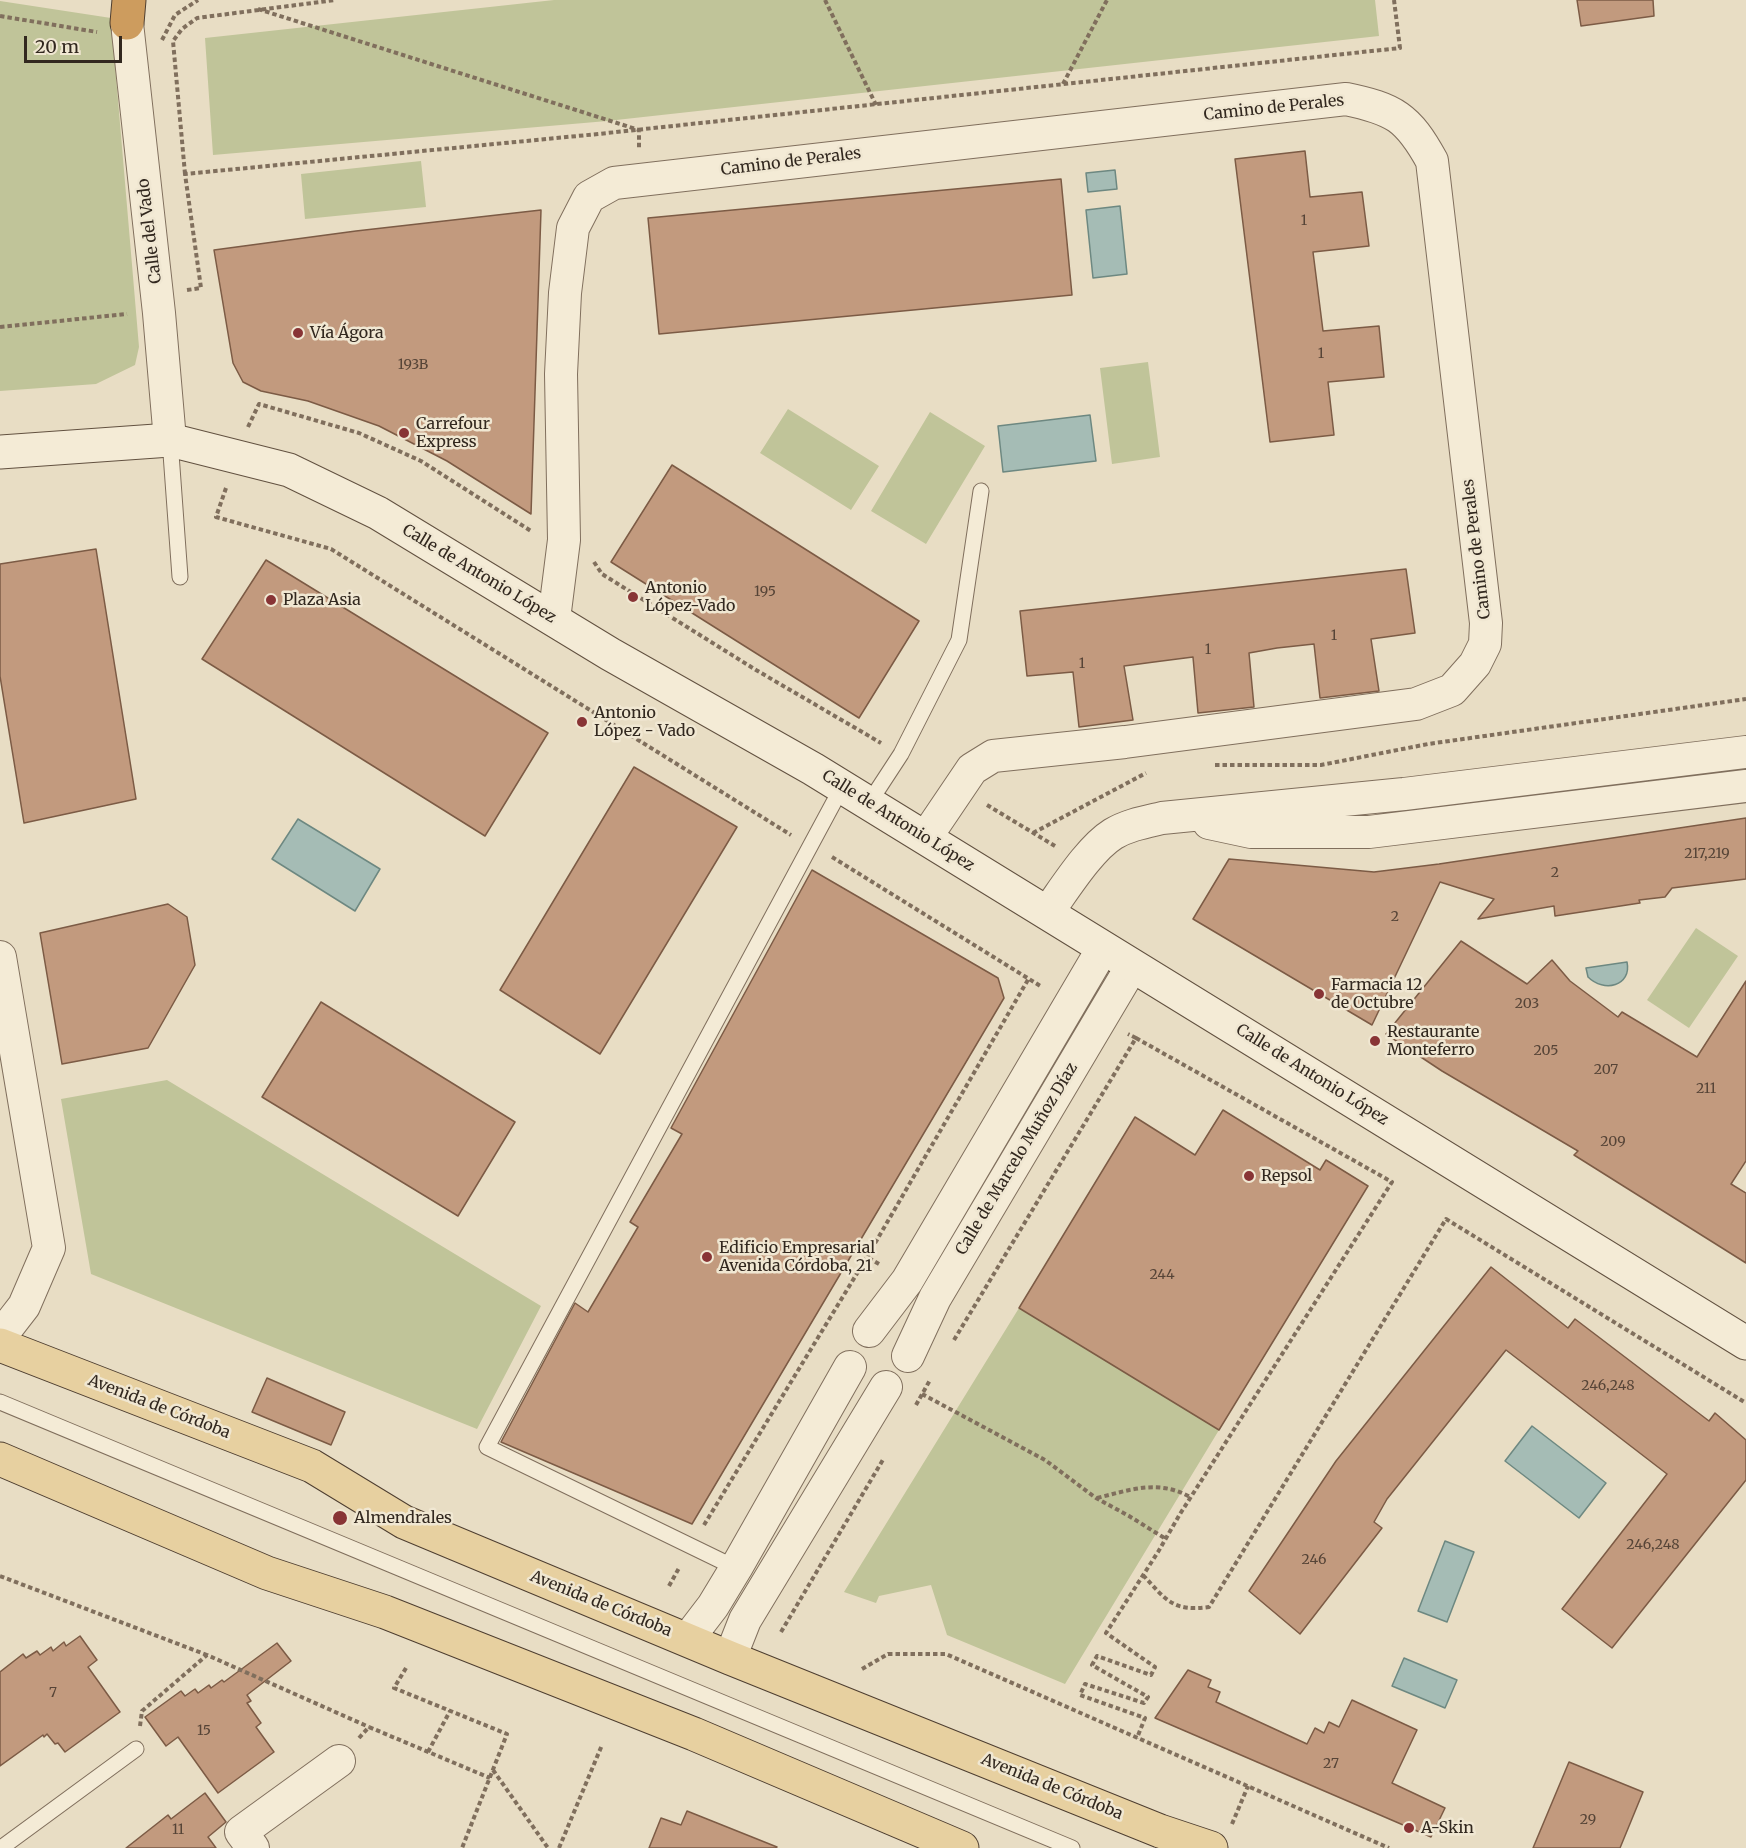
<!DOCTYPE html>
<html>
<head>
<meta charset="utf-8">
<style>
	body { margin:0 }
	#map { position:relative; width:1746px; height:1848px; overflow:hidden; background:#e8ddc4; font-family:Merriweather,serif }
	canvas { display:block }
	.scale { position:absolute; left:24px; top:36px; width:98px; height:27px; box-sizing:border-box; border:3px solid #32281f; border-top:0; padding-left:8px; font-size:18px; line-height:21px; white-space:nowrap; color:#32281f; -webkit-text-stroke:4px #f0e7d2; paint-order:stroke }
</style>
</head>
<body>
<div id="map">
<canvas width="1746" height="1848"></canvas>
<div class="scale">20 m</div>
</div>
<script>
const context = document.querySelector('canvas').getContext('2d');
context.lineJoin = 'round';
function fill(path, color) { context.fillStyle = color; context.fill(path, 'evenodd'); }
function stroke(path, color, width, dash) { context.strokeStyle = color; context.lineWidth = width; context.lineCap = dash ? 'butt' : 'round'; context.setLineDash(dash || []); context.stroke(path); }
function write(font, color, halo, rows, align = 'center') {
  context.font = font + ' Merriweather,serif'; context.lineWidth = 5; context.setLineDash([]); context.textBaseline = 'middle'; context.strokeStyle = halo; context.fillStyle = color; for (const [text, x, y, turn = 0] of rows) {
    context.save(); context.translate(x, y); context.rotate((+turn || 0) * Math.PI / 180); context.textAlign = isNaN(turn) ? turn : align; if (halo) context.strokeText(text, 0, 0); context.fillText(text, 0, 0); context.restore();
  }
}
fill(new Path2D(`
	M 554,0 L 1375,0 L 1379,36 L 607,121 L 213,155 L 205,38 Z
	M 0,1 L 111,18 L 139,347 L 135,365 L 96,384 L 0,391 Z
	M 421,161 L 426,207 L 305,219 L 301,174 Z
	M 1148,362 L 1160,457 L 1112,464 L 1100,368 Z
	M 788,409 L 879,466 L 851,510 L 760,453 Z
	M 930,412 L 985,446 L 926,544 L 871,511 Z
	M 1696,928 L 1738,956 L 1689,1028 L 1647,1000 Z
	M 167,1080 L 541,1306 L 477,1429 L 91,1274 L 61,1099 Z
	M 1019,1308 L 1219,1430 L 1065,1684 L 947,1635 L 931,1585 L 879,1596 L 876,1603 L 844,1592 Z`), '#c0c499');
const water = new Path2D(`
	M 1115,170 L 1117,189 L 1088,192 L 1086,173 Z
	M 1120,206 L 1127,274 L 1093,278 L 1086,210 Z
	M 1090,415 L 1096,461 L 1003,472 L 998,426 Z
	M 298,819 L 380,869 L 355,911 L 272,859 Z
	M 1627,962 C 1632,986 1604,993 1588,977 L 1586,968 Z
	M 1532,1426 L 1606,1483 L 1579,1518 L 1505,1461 Z
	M 1445,1541 L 1474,1552 L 1447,1622 L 1418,1611 Z
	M 1404,1658 L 1457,1680 L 1445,1708 L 1392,1686 Z`);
fill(water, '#a5bcb5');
stroke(water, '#6d8881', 1.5);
const building = new Path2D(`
	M 1577,0 L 1653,0 L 1654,16 L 1581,26 Z
	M 1305,151 L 1310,197 L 1362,192 L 1369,246 L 1313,252 L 1323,331 L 1379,326 L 1384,377 L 1328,382 L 1334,435 L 1270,442 L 1235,159 Z
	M 1061,179 L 1072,295 L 659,334 L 648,218 Z
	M 541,210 L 531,514 L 447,461 L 379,426 L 308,401 L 261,391 L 243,382 L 233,363 L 214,250 L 356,231 Z
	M 672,465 L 919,621 L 859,718 L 611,562 Z
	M 96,549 L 136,799 L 24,823 L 0,676 L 0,564 Z
	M 266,560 L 548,733 L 485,836 L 202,659 Z
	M 1406,569 L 1415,633 L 1371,639 L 1379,691 L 1320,698 L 1314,644 L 1277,648 L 1249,653 L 1254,707 L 1198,713 L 1193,657 L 1154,662 L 1124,666 L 1133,720 L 1079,727 L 1073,672 L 1027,676 L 1020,611 Z
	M 634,767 L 737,827 L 600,1054 L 500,990 Z
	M 1746,818 L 1746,879 L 1672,888 L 1665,897 L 1639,900 L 1640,903 L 1555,916 L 1554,906 L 1478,919 L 1494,899 L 1440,882 L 1372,1025 L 1193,919 L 1229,859 L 1374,872 L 1439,864 Z
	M 812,870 L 998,978 L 1004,998 L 692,1524 L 501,1442 L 575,1303 L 588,1312 L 638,1227 L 630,1222 L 682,1134 L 671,1128 Z
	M 168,904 L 187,917 L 195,965 L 148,1048 L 62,1064 L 40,933 Z
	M 1461,941 L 1527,984 L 1552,960 L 1570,981 L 1618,1017 L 1622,1012 L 1697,1057 L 1746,981 L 1746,1161 L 1731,1184 L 1746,1193 L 1746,1263 L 1574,1155 L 1578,1151 L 1442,1071 L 1386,1034 Z
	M 321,1002 L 515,1122 L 458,1216 L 262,1097 Z
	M 1223,1110 L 1320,1170 L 1326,1160 L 1368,1186 L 1219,1430 L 1019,1308 L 1135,1117 L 1195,1155 Z
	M 1491,1267 L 1568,1328 L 1575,1319 L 1709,1421 L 1715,1413 L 1746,1440 L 1746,1480 L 1612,1648 L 1562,1609 L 1667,1474 L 1506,1350 L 1387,1499 L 1374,1522 L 1382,1528 L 1300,1634 L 1249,1591 L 1336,1461 Z
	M 267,1378 L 345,1412 L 331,1445 L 252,1412 Z
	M 80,1636 L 97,1660 L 88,1667 L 120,1712 L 65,1752 L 58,1743 L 55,1744 L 47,1734 L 44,1737 L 43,1735 L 0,1766 L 0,1672 L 23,1654 L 26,1658 L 37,1651 L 40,1655 L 51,1647 L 53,1651 L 64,1642 L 66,1646 Z
	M 277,1643 L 291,1661 L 247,1695 L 251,1701 L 247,1703 L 261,1723 L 256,1727 L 274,1752 L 218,1793 L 178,1737 L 166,1746 L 145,1717 L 181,1691 L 185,1696 L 195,1689 L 198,1693 L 209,1685 L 211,1688 L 222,1680 L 224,1682 Z
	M 1188,1670 L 1211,1680 L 1208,1687 L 1220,1692 L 1216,1702 L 1307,1744 L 1315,1728 L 1324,1733 L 1329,1722 L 1339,1727 L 1352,1700 L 1417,1730 L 1392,1783 L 1445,1808 L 1431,1837 L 1155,1718 Z
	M 1569,1762 L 1643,1792 L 1620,1848 L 1533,1848 Z
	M 205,1793 L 226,1822 L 208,1837 L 216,1848 L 126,1848 L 168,1815 L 171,1819 Z
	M 687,1811 L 777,1847 L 776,1848 L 649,1848 L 661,1818 L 681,1825 Z`);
fill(building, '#c29a7e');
stroke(building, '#7c5b45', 1.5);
const lane = new Path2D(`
	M 170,440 L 180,577
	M 869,803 L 901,754 L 959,640 L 981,491
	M 0,1402 L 1072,1848
	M 736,1568 L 487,1447 L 842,787
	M 1,1848 L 136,1749`);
const street = new Path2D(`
	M 127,23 L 159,313 L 170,440
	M 554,619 L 564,540 L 561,374 L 565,293 L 573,228 L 589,197 L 614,183 L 1346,99 C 1394,109 1408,117 1432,161 L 1486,623 L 1485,644 L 1475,664 L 1452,690 L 1416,704 L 1125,742 L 993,756 L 972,769 L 926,837
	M 1209,823 L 1251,832 L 1369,832 L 1746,786
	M 1047,913 C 1064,890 1089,849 1113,834 C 1128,825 1145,822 1162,818 L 1404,794 L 1746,752
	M 0,957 L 49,1248 L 24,1306 L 0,1337
	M 869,1331 L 907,1281 L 1103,948
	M 908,1356 L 935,1298 L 1132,966
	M 687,1640 L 713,1606 L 736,1568 L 850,1367
	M 730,1658 L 745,1620 L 886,1387
	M 253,1848 L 241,1832 L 339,1761`);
const secondary = new Path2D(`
	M 0,452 L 170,440 L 289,470 L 378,513 L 610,654 L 813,769 L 1746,1343`);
const primary = new Path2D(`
	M 0,1345 L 312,1466 L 404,1522 L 730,1658 L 1160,1831 L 1211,1848
	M 0,1459 L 267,1573 L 385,1612 L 694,1734 L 962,1848`);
const highway = new Path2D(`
	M 127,23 L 129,0`);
stroke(lane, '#806f5d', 17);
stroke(street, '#806f5d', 34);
stroke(secondary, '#625140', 35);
stroke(primary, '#4e3e30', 35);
stroke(highway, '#4e3e30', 35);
stroke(new Path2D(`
	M 825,0 L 876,105
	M 258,9 L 639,130 L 639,149
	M 0,16 L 97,32
	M 162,40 L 175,15 L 198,0
	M 1063,84 L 1107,0
	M 185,174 L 173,41 L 182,29 L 197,18 L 335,0
	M 187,290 L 201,288 L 185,174 L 598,134 L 1400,48 L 1394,0
	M 0,327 L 127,314
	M 248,427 L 259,404 L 359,433 L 421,461 L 531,531
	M 226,488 L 216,517 L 331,549 L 791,835
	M 594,562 L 602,574 L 756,670 L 881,743
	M 1215,765 L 1321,765 L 1428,744 L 1746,699
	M 987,805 L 1055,846
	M 1033,833 L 1146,773
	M 832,857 L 1042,987
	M 1136,1038 L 1392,1182 L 1180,1514 L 1158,1552 L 1106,1633 L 1155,1667 L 1151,1675 L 1097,1656 L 1092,1665 L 1148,1697 L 1144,1703 L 1085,1684 L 1080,1695 L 1145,1718 L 1137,1738
	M 879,1264 L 867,1257 L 1029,978
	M 954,1340 L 1136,1038 L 1128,1034
	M 922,1394 L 1045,1460 L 1096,1498 L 1129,1516 L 1166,1539
	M 916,1405 L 930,1380
	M 1097,1498 C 1130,1490 1158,1479 1190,1497
	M 704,1525 L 867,1257
	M 1143,1575 C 1166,1600 1173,1612 1209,1607 L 1446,1219 L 1746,1403
	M 0,1576 L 207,1655
	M 669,1586 L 679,1568
	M 781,1632 L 884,1458
	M 406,1668 L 394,1688 L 507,1734 L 462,1848
	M 862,1669 L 888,1654 L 946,1654 L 1389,1848
	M 140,1726 L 142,1711 L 207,1655 L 369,1727
	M 359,1738 L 369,1727 L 490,1778
	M 428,1752 L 450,1711
	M 493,1770 L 548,1848
	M 1232,1824 L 1248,1786
	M 559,1848 L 602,1745`), '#806f5d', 4, [4.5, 3]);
stroke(lane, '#f4ebd6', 15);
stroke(street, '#f4ebd6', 32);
stroke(secondary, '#f4ebd6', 33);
stroke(primary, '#e7d0a0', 33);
stroke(highway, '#cd9c5e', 33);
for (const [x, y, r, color] of [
	[298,333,6,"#883435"],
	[404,433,6,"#883435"],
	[633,597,6,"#883435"],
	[271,600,6,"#883435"],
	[582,722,6,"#883435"],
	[1319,994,6,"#883435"],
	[1375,1041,6,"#883435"],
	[1249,1176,6,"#883435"],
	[707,1257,6,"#883435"],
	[340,1518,8,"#883435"],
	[1409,1828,6,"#883435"]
]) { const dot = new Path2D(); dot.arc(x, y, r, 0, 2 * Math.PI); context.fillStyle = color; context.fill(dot); stroke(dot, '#f0e7d2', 2); }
write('14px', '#564437', null, [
	["1",1304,221],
	["1",1321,354],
	["193B",413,365],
	["195",765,592],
	["1",1334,636],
	["1",1208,650],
	["1",1082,664],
	["217,219",1707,854],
	["2",1555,873],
	["2",1395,917],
	["203",1527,1004],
	["205",1546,1051],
	["207",1606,1070],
	["211",1706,1089],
	["209",1613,1142],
	["244",1162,1275],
	["246,248",1608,1386],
	["246,248",1653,1545],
	["246",1314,1560],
	["7",53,1693],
	["15",204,1731],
	["27",1331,1764],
	["29",1588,1820],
	["11",178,1830]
]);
write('16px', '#32281f', '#f0e7d2', [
	["Camino de Perales",1274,108,-6],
	["Camino de Perales",791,162,-7],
	["Calle del Vado",150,231,-97],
	["Camino de Perales",1477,549,-97],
	["Calle de Antonio López",479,574,31],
	["Calle de Antonio López",898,821,32],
	["Calle de Antonio López",1312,1075,32],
	["Calle de Marcelo Muñoz Díaz",1017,1159,-59],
	["Avenida de Córdoba",159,1407,21],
	["Avenida de Córdoba",601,1604,22],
	["Avenida de Córdoba",1052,1787,22]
]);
write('16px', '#32281f', '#f0e7d2', [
	["Vía Ágora",310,333],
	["Carrefour",416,424],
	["Express",416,442],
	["Antonio",645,588],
	["López-Vado",645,606],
	["Plaza Asia",283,600],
	["Antonio",594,713],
	["López - Vado",594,731],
	["Farmacia 12",1331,985],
	["de Octubre",1331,1003],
	["Restaurante",1387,1032],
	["Monteferro",1387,1050],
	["Repsol",1261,1176],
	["Edificio Empresarial",719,1248],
	["Avenida Córdoba, 21",719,1266],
	["Almendrales",354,1518],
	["A-Skin",1421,1828]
], 'left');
</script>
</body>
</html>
